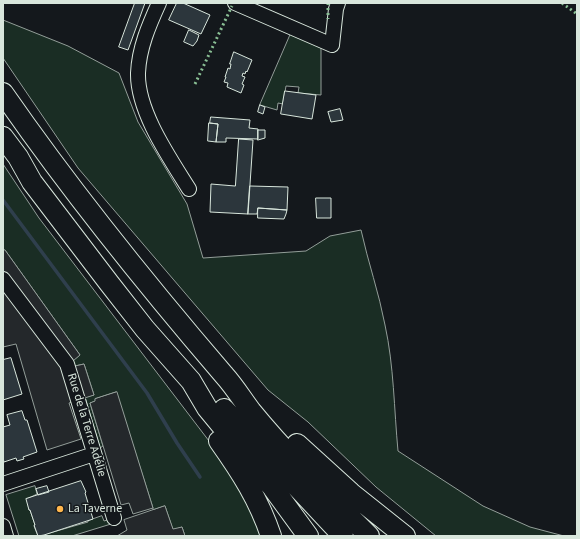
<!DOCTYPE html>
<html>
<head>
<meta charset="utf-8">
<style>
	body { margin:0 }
	#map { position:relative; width:580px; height:539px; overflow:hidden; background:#14181c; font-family:"Source Sans 3",sans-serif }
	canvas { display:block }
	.frame { position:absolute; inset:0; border:4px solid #d8e6dc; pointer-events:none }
</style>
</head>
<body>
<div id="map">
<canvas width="580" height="539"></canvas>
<div class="frame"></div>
</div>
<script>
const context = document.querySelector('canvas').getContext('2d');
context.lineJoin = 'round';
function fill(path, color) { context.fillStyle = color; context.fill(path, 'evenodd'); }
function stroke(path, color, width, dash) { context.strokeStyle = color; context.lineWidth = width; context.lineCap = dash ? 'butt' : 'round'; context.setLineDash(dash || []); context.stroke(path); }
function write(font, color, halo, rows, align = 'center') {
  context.font = font + ' "Source Sans 3",sans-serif'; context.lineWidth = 3; context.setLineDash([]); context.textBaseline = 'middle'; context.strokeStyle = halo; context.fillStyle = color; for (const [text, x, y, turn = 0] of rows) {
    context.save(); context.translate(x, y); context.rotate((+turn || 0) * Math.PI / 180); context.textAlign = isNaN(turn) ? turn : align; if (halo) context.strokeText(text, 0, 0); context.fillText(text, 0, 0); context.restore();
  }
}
const green = new Path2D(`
	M 3,20 L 68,46 L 119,73 L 138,122 L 187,204 L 203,258 L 306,251 L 330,236 L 361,230 C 368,262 379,293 385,325 C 394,366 394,409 398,451 L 483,506 L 530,527 L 564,536 L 436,536 L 376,487 L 308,422 L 268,390 L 78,168 L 3,58 Z
	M 292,31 L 321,42 L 321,95 L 298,93 L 299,87 L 286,86 L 283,104 L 278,103 L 277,110 L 260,105 Z
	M 3,164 L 39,218 L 238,479 L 265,536 L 185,536 L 182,527 L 173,530 L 165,506 L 153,510 L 153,508 L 116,392 L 95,399 L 96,401 L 90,403 L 103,446 L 100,448 L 85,397 L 94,395 L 84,364 L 75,366 L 72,361 L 80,355 L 5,250 L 3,251 Z
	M 35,486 L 37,494 L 27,499 L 29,510 L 30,510 L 35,525 L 34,526 L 38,536 L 19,536 L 6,495 Z
	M 102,516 L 104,521 L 110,519 L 111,524 L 72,536 L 39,536 L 88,522 L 88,521 Z`);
fill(green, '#1a2d24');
stroke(green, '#939e99', 1);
const parking = new Path2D(`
	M 5,250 L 80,355 L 73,361 L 75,366 L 84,364 L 94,395 L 69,403 L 81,439 L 47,450 L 16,344 L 3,347 L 3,251 Z
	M 117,392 L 153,508 L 133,514 L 129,503 L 121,505 L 90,403 L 95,401 L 95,399 Z
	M 165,506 L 173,529 L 182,527 L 185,536 L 117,536 L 127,530 L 124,520 Z`);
fill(parking, '#24282b');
stroke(parking, '#939e99', 1);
stroke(new Path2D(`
	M 3,200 L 147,393 L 177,443 L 200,477`), '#2f3f4d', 3.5);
const building = new Path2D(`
	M 135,3 L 145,3 L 128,50 L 119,47 Z
	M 177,3 L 183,3 L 210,15 L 201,34 L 169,20 Z
	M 189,30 L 199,35 L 197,41 L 193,46 L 184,42 Z
	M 234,52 L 252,60 L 247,72 L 246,71 L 245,74 L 243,73 L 242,76 L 245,77 L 242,84 L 244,85 L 241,93 L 227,87 L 228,83 L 224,82 L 226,77 L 225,77 L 228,68 L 230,69 L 231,64 L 230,64 Z
	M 285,91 L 316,95 L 312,119 L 281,114 Z
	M 260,105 L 265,107 L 263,114 L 258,112 Z
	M 340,109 L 343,120 L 331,122 L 328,112 Z
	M 211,117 L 250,120 L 249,128 L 258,129 L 258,139 L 226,138 L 226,142 L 216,142 L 218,124 L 210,123 Z
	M 209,123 L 218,124 L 216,142 L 208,141 Z
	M 258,130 L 265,130 L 265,138 L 258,140 Z
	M 239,139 L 253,140 L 248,214 L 210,212 L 211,184 L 235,186 Z
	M 250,186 L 288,187 L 287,210 L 258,208 L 257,214 L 248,214 Z
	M 316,198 L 331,198 L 331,218 L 317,218 Z
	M 258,208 L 287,210 L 286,214 L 284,219 L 258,218 Z
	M 11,358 L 22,394 L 3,400 L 3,360 Z
	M 22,411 L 25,420 L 27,420 L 37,452 L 23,457 L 24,459 L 17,461 L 16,458 L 4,462 L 3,458 L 3,427 L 10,425 L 7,415 Z
	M 81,481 L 86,492 L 85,493 L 93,519 L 44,535 L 38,536 L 34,525 L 35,525 L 30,510 L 29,510 L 26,499 Z
	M 47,486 L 49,492 L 38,495 L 36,489 Z`);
fill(building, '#2c363c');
stroke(building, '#d8e6dc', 1);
const minor = new Path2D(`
	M 159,3 C 149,25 139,48 138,73 C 137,111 169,157 189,189
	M 235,3 L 332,45 L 336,9 L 338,3
	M 3,279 L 67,364 L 114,518
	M 3,484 L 94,454
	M 3,526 L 6,536`);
const highway = new Path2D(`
	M 3,93 C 71,191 146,284 224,375 C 234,386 242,399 251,411 C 287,455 329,496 369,536
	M 3,137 L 18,157 L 32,182 L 109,283 L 145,329 L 191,381 L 207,408 L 273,488 L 308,536
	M 224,409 L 343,536
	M 219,441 C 241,472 259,500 271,536
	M 297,444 L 351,493 L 405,536`);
stroke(minor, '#d8e6dc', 16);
stroke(highway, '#d8e6dc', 22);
stroke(minor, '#14181c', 14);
stroke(highway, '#14181c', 20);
stroke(new Path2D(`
	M 328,3 L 328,19
	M 562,3 L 577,14
	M 195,84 L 232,6`), '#8ac095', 3, [2, 3]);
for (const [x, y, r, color] of [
	[60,509,4,"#ffb74d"]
]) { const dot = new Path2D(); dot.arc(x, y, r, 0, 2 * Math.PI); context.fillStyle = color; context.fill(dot); stroke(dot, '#14181c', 1.5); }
write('12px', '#d8e6dc', '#14181c', [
	["Rue de la Terre Adélie",86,425,73]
]);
write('12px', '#d8e6dc', '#14181c', [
	["La Taverne",68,509]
], 'left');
</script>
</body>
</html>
